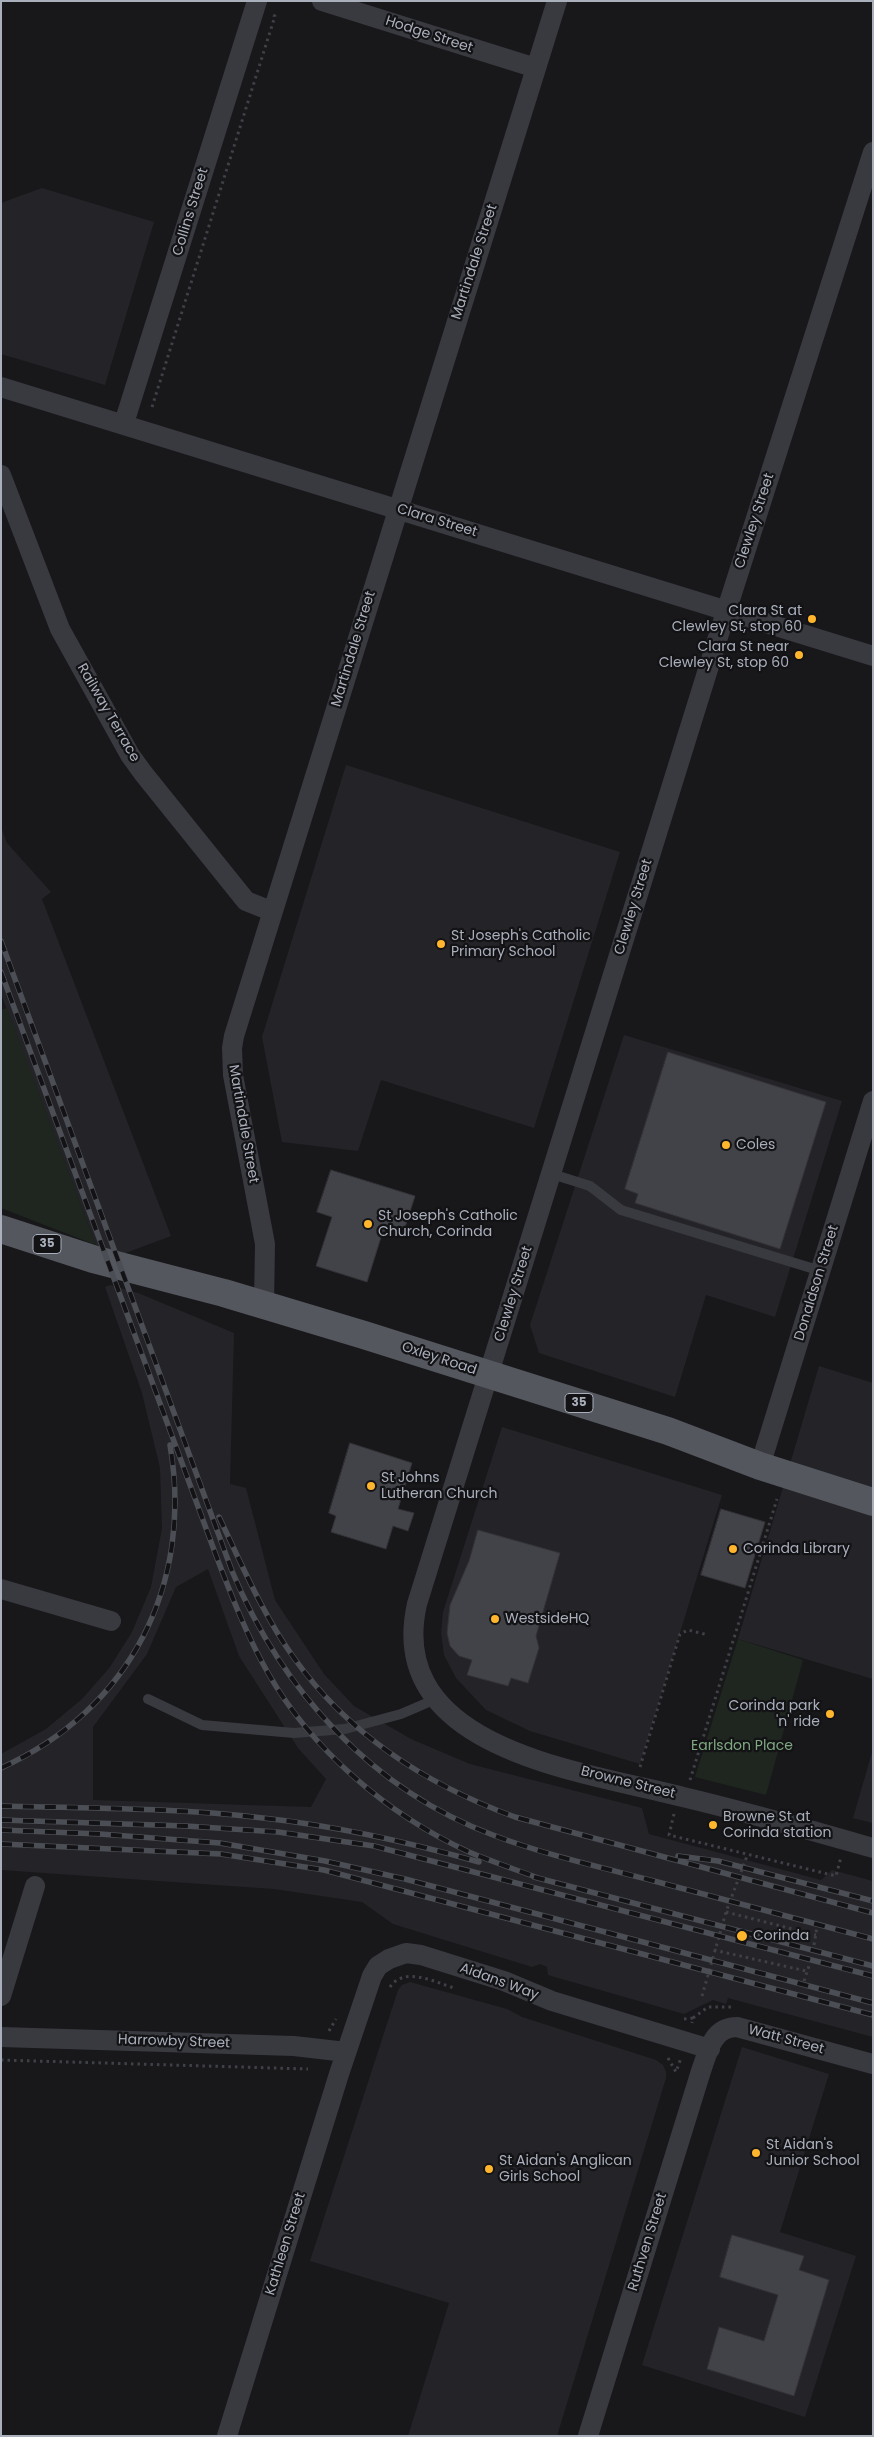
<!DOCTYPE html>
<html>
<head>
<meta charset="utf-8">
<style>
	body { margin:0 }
	#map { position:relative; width:874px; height:2437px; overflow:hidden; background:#18181b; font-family:Poppins,sans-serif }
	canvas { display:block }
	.frame { position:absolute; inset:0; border:2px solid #aaafbc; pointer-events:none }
</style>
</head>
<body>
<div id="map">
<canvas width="874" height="2437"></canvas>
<div class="frame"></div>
</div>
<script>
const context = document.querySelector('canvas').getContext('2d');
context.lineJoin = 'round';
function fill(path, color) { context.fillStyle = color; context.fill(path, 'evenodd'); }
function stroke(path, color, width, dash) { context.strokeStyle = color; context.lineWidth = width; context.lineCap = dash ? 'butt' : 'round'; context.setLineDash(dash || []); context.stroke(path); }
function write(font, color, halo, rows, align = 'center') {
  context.font = font + ' Poppins,sans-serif'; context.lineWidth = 4.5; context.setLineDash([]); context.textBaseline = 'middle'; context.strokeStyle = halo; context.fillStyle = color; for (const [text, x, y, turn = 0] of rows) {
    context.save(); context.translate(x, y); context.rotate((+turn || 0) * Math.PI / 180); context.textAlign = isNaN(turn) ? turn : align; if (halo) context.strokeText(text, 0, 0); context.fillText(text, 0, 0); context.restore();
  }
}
fill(new Path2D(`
	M 42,188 L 154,222 L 105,385 L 1,354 L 1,203 Z
	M 346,765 L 620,852 L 534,1128 L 381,1080 L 358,1151 L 282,1142 L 262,1037 Z
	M 1,827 L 7,843 L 51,892 L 42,899 L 171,1236 L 123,1254 L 96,1245 L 1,994 Z
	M 624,1035 L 842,1101 L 775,1317 L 706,1295 L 675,1397 L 539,1353 L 530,1325 Z
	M 110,1285 L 138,1293 L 234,1333 L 230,1484 L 246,1488 L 275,1600 L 324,1674 L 354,1706 L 411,1739 L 470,1764 L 642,1808 L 649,1834 L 821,1880 L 832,1870 L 873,1881 L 873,2037 L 728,1998 L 726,2004 L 713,2000 L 684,2014 L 548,1975 L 547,1967 L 540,1964 L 532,1967 L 393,1924 L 362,1902 L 274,1889 L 1,1870 L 1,1754 L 46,1729 L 82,1699 L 110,1667 L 132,1632 L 151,1587 L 162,1528 L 160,1468 L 142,1393 L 105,1287 ZM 208,1569 L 239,1656 L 298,1748 L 326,1779 L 311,1807 L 93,1800 L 93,1727 L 147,1654 L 176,1587 Z
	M 819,1366 L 873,1383 L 873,1679 L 738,1639 Z
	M 502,1427 L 722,1495 L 640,1764 L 530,1731 L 486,1710 L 456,1678 L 444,1655 L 441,1633 L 443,1612 Z
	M 873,1749 L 873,1823 L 853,1818 Z
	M 410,1982 L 507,2009 L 522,2017 L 656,2060 L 663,2065 L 666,2072 L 666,2078 L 557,2436 L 408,2436 L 449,2303 L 310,2261 L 398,1990 L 402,1985 Z
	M 742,2047 L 829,2074 L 780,2232 L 856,2256 L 805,2417 L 642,2365 Z`), '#242428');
fill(new Path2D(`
	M 7,1008 L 96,1245 L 1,1208 L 1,1010 Z
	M 738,1639 L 803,1660 L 766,1795 L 695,1777 Z`), '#1e261f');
const building = new Path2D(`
	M 668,1052 L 826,1102 L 780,1249 L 635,1203 L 638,1194 L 625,1189 Z
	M 331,1170 L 415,1196 L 402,1237 L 383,1231 L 367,1282 L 316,1266 L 332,1217 L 317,1212 Z
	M 350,1443 L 412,1463 L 398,1509 L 414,1513 L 408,1531 L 393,1526 L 386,1549 L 331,1532 L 336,1516 L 329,1513 Z
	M 721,1509 L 765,1522 L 745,1588 L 701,1575 Z
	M 478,1530 L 560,1553 L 536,1636 L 539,1648 L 528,1683 L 511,1678 L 508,1686 L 467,1675 L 472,1660 L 459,1656 L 450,1646 L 447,1633 L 450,1605 L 469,1561 Z
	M 732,2235 L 804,2256 L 799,2270 L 829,2280 L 794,2396 L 707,2369 L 719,2327 L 764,2341 L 778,2295 L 720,2277 Z`);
fill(building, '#424348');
stroke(building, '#323237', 1);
stroke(new Path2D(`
	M 152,407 L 275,16 L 271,14
	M 640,1767 L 680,1634 L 688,1630 L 708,1635
	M 690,1780 L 777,1499
	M 674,1814 L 669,1835 L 836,1876 L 841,1857
	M 726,1912 L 816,1935
	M 814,1945 L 817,1927
	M 714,1950 L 806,1971
	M 804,1981 L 810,1963
	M 390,1987 C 404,1966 435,1982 454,1988
	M 702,1996 L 726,1912 L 747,1856
	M 693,2018 L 708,2007 L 732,2007
	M 684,2019 L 693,2018 L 692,2023
	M 329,2031 L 336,2019
	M 668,2058 L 676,2072 L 681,2058
	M 1,2060 L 308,2069`), '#3f4147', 3, [2.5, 4]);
stroke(new Path2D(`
	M 552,1174 L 590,1186 L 621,1210 L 821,1271
	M 148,1699 L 202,1725 L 294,1733 L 345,1729 L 401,1714 L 436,1699`), '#393a40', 10);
stroke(new Path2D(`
	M 322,1 L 536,68
	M 873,152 L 719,634 L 417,1604 C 384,1750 586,1772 683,1797 C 746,1812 810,1830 873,1848
	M 1,387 L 873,656
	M 124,423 L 257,1
	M 1,475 L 60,629 L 130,755 L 143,773 L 246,901 L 271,911
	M 264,1305 L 265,1244 L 233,1075 L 232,1048 L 234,1036 L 557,1
	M 760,1466 L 873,1101
	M 1,1589 L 111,1621
	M 1,1996 L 35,1886
	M 1,2037 L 294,2046 L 346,2052
	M 227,2436 L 339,2074 L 372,1976 L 378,1966 L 389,1959 L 406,1953 L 421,1955 L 504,1981 L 552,2001 L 710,2049
	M 588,2436 L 701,2071 C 708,2052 712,2027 737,2027 L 873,2064`), '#393a40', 20);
stroke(new Path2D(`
	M 1,1229 L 93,1259 L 224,1293 L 364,1335 L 668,1431 L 760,1466 L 873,1502`), '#55575f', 28);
const rail = new Path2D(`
	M 1,941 L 232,1571 C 281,1689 372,1790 493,1835 C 545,1855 600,1867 654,1881 C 727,1900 800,1920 873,1939
	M 1,972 L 217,1558 C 232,1597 247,1636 268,1673 C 312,1750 388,1815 469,1852 C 493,1862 517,1870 541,1879
	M 219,1517 C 242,1565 263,1615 294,1658 C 349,1735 427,1785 515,1817 L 873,1913
	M 1,1768 C 130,1710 194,1584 170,1445
	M 1,1806 C 88,1808 177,1808 263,1818 C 337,1826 408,1842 479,1862
	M 1,1820 L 186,1826 L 278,1832 L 374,1846 L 873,1976
	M 1,1830 L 100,1834 L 220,1843 L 325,1861 L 405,1879 L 873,2003
	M 1,1844 L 221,1854 L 324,1870 L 873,2015
	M 678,1856 L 718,1861 L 873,1901
	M 534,1877 L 873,1966`);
stroke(rail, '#4c4e55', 5.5);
stroke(rail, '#131316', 4, [11]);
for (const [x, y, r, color] of [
	[812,619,5,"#ffb62c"],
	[799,655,5,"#ffb62c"],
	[441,944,5,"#ffb62c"],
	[726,1145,5,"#ffb62c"],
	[368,1224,5,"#ffb62c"],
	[371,1486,5,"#ffb62c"],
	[733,1549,5,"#ffb62c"],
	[495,1619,5,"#ffb62c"],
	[830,1714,5,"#ffb62c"],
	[713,1825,5,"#ffb62c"],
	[742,1936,6,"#ffb62c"],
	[756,2153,5,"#ffb62c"],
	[489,2169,5,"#ffb62c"]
]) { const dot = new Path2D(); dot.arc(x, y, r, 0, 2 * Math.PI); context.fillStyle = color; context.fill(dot); stroke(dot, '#131316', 2); }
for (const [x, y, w] of [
	[47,1244,28],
	[579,1403,28]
]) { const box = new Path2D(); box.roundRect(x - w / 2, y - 9.5, w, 19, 4); context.fillStyle = '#131316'; context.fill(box); stroke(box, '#aaafbc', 1); }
write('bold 12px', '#aaafbc', null, [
	["35",47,1244],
	["35",579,1403]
]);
write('14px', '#aaafbc', '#131316', [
	["Hodge Street",429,35,18],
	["Collins Street",191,212,-73],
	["Martindale Street",475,262,-72],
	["Clara Street",437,521,17],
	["Clewley Street",755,521,-72],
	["Martindale Street",354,649,-73],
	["Railway Terrace",108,713,60],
	["Clewley Street",634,907,-73],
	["Martindale Street",243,1124,80],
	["Donaldson Street",817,1283,-73],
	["Clewley Street",514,1294,-73],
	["Oxley Road",439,1359,18],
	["Browne Street",628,1783,14],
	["Aidans Way",499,1982,20],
	["Watt Street",786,2040,15],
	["Harrowby Street",174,2042,2],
	["Ruthven Street",648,2242,-73],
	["Kathleen Street",286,2244,-73]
]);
write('14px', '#aaafbc', '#131316', [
	["Clara St at",802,611,"right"],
	["Clewley St, stop 60",802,627,"right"],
	["Clara St near",789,647,"right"],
	["Clewley St, stop 60",789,663,"right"],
	["St Joseph's Catholic",451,936],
	["Primary School",451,952],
	["Coles",736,1145],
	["St Joseph's Catholic",378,1216],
	["Church, Corinda",378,1232],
	["St Johns",381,1478],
	["Lutheran Church",381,1494],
	["Corinda Library",743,1549],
	["WestsideHQ",505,1619],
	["Corinda park",820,1706,"right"],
	["'n' ride",820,1722,"right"],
	["Browne St at",723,1817],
	["Corinda station",723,1833],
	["Corinda",753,1936],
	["St Aidan's",766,2145],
	["Junior School",766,2161],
	["St Aidan's Anglican",499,2161],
	["Girls School",499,2177]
], 'left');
write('14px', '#7fa881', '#131316', [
	["Earlsdon Place",742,1746]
]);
</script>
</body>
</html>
